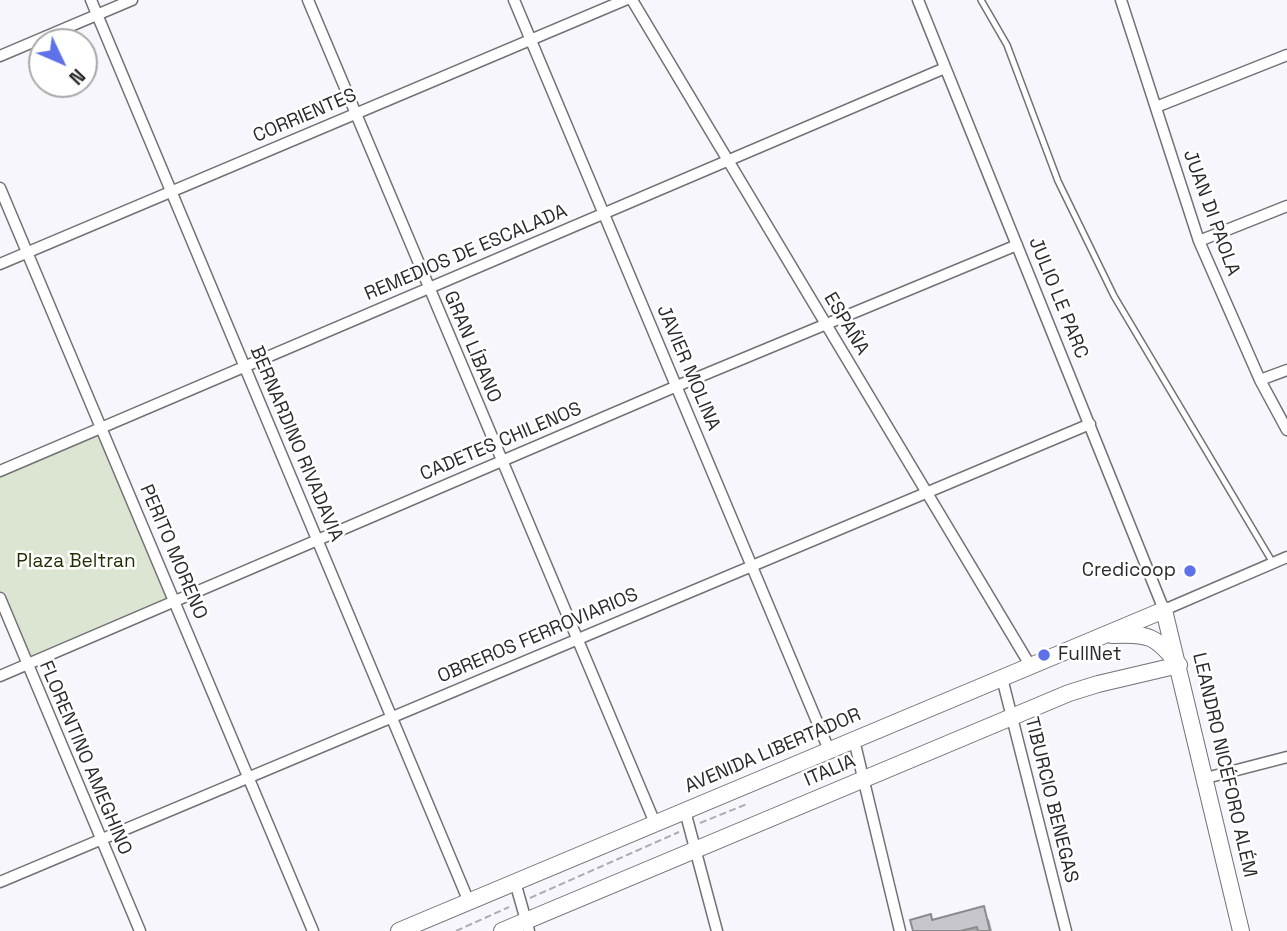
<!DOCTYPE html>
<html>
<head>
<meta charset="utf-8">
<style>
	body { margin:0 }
	#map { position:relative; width:1287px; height:931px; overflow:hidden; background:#f6f6fc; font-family:"Space Grotesk",sans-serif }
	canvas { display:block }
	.north { position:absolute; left:28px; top:28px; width:70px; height:70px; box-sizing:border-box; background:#fff; border:2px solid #aaaaab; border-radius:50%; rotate:134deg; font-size:19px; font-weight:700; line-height:28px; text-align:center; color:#2a2a2c }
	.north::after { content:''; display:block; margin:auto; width:24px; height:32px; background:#5d72e9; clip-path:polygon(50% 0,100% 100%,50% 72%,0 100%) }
</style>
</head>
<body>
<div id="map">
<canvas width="1287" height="931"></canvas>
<div class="north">N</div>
</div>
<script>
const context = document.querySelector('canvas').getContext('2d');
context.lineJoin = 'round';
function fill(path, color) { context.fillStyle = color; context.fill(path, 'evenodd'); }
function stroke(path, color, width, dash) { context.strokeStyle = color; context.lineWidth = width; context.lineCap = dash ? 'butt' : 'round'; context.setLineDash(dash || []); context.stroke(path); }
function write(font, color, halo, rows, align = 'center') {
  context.font = font + ' "Space Grotesk",sans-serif'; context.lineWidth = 5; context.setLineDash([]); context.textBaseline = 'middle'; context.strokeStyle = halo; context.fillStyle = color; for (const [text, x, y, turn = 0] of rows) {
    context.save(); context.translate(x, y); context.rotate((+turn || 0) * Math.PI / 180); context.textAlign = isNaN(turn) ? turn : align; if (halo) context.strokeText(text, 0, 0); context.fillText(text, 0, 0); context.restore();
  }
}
fill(new Path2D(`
	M 100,428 L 175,601 L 27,665 L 0,598 L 0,471 Z`), '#dce5d2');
const lane = new Path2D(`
	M 981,0 L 1007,45 L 1058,181 L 1114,296 L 1273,563`);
const street = new Path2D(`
	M 91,0 L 469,902
	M 308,0 L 655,823
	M 514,0 L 829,750
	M 632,0 L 1030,665
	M 918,0 L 1164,610 L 1287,557
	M 1121,0 L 1199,241 L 1260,380 L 1287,430
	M 0,56 L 132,0
	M 1156,107 L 1287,55
	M 0,188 L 313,931
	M 1199,241 L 1287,206
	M 0,264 L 625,0
	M 1260,380 L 1287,370
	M 0,471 L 945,68
	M 0,598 L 140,931
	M 0,676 L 677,386 L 1017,245
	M 1002,678 L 1066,931
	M 854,740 L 900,931
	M 1206,778 L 1287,757
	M 685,811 L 717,931
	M 0,882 L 1090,424
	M 515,882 L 529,931`);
const secondary = new Path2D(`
	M 399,931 L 1164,610 L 1241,931
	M 502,931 L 1069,693 L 1098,684 L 1179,665 C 1156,636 1149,633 1112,635`);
stroke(lane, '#717176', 8);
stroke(street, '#717176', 13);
stroke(secondary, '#717176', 18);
stroke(new Path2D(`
	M 700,823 L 747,804
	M 530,898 L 679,832
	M 456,931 L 509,907`), '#adadb1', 2, [7, 3.5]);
stroke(lane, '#fff', 5);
stroke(street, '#fff', 10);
stroke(secondary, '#fff', 16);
fill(new Path2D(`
	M 933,919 L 989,919 L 992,931 L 913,931 Z`), '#aaaaaf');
const building = new Path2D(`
	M 984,906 L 990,931 L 978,931 L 977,927 L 960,931 L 913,931 L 910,920 L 931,914 L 932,920 Z`);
fill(building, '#c6c6cc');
stroke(building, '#8b8b8f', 2);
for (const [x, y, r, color] of [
	[1190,571,7,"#5d72e9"],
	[1044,655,7,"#5d72e9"]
]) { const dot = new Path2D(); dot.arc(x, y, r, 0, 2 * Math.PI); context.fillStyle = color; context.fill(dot); stroke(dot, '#fff', 2.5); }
write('19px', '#2a2a2c', '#fff', [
	["CORRIENTES",305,116,-23],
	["JUAN DI PAOLA",1211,213,70],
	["REMEDIOS DE ESCALADA",466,253,-23],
	["JULIO LE PARC",1058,298,68],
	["ESPAÑA",846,324,59],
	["GRAN LÍBANO",472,347,67],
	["JAVIER MOLINA",688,368,67],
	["CADETES CHILENOS",501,442,-23],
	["BERNARDINO RIVADAVIA",296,444,67],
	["PERITO MORENO",173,552,67],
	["OBREROS FERROVIARIOS",538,636,-23],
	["AVENIDA LIBERTADOR",773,751,-23],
	["FLORENTINO AMEGHINO",85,758,67],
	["LEANDRO NICÉFORO ALÉM",1224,765,77],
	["ITALIA",830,771,-23],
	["TIBURCIO BENEGAS",1051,800,76]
]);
write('19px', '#1f2f00', '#fff', [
	["Plaza Beltran",76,562]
]);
write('19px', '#2a2a2c', '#fff', [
	["Credicoop",1176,571],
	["FullNet",1058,655,"left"]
], 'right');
</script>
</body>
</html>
